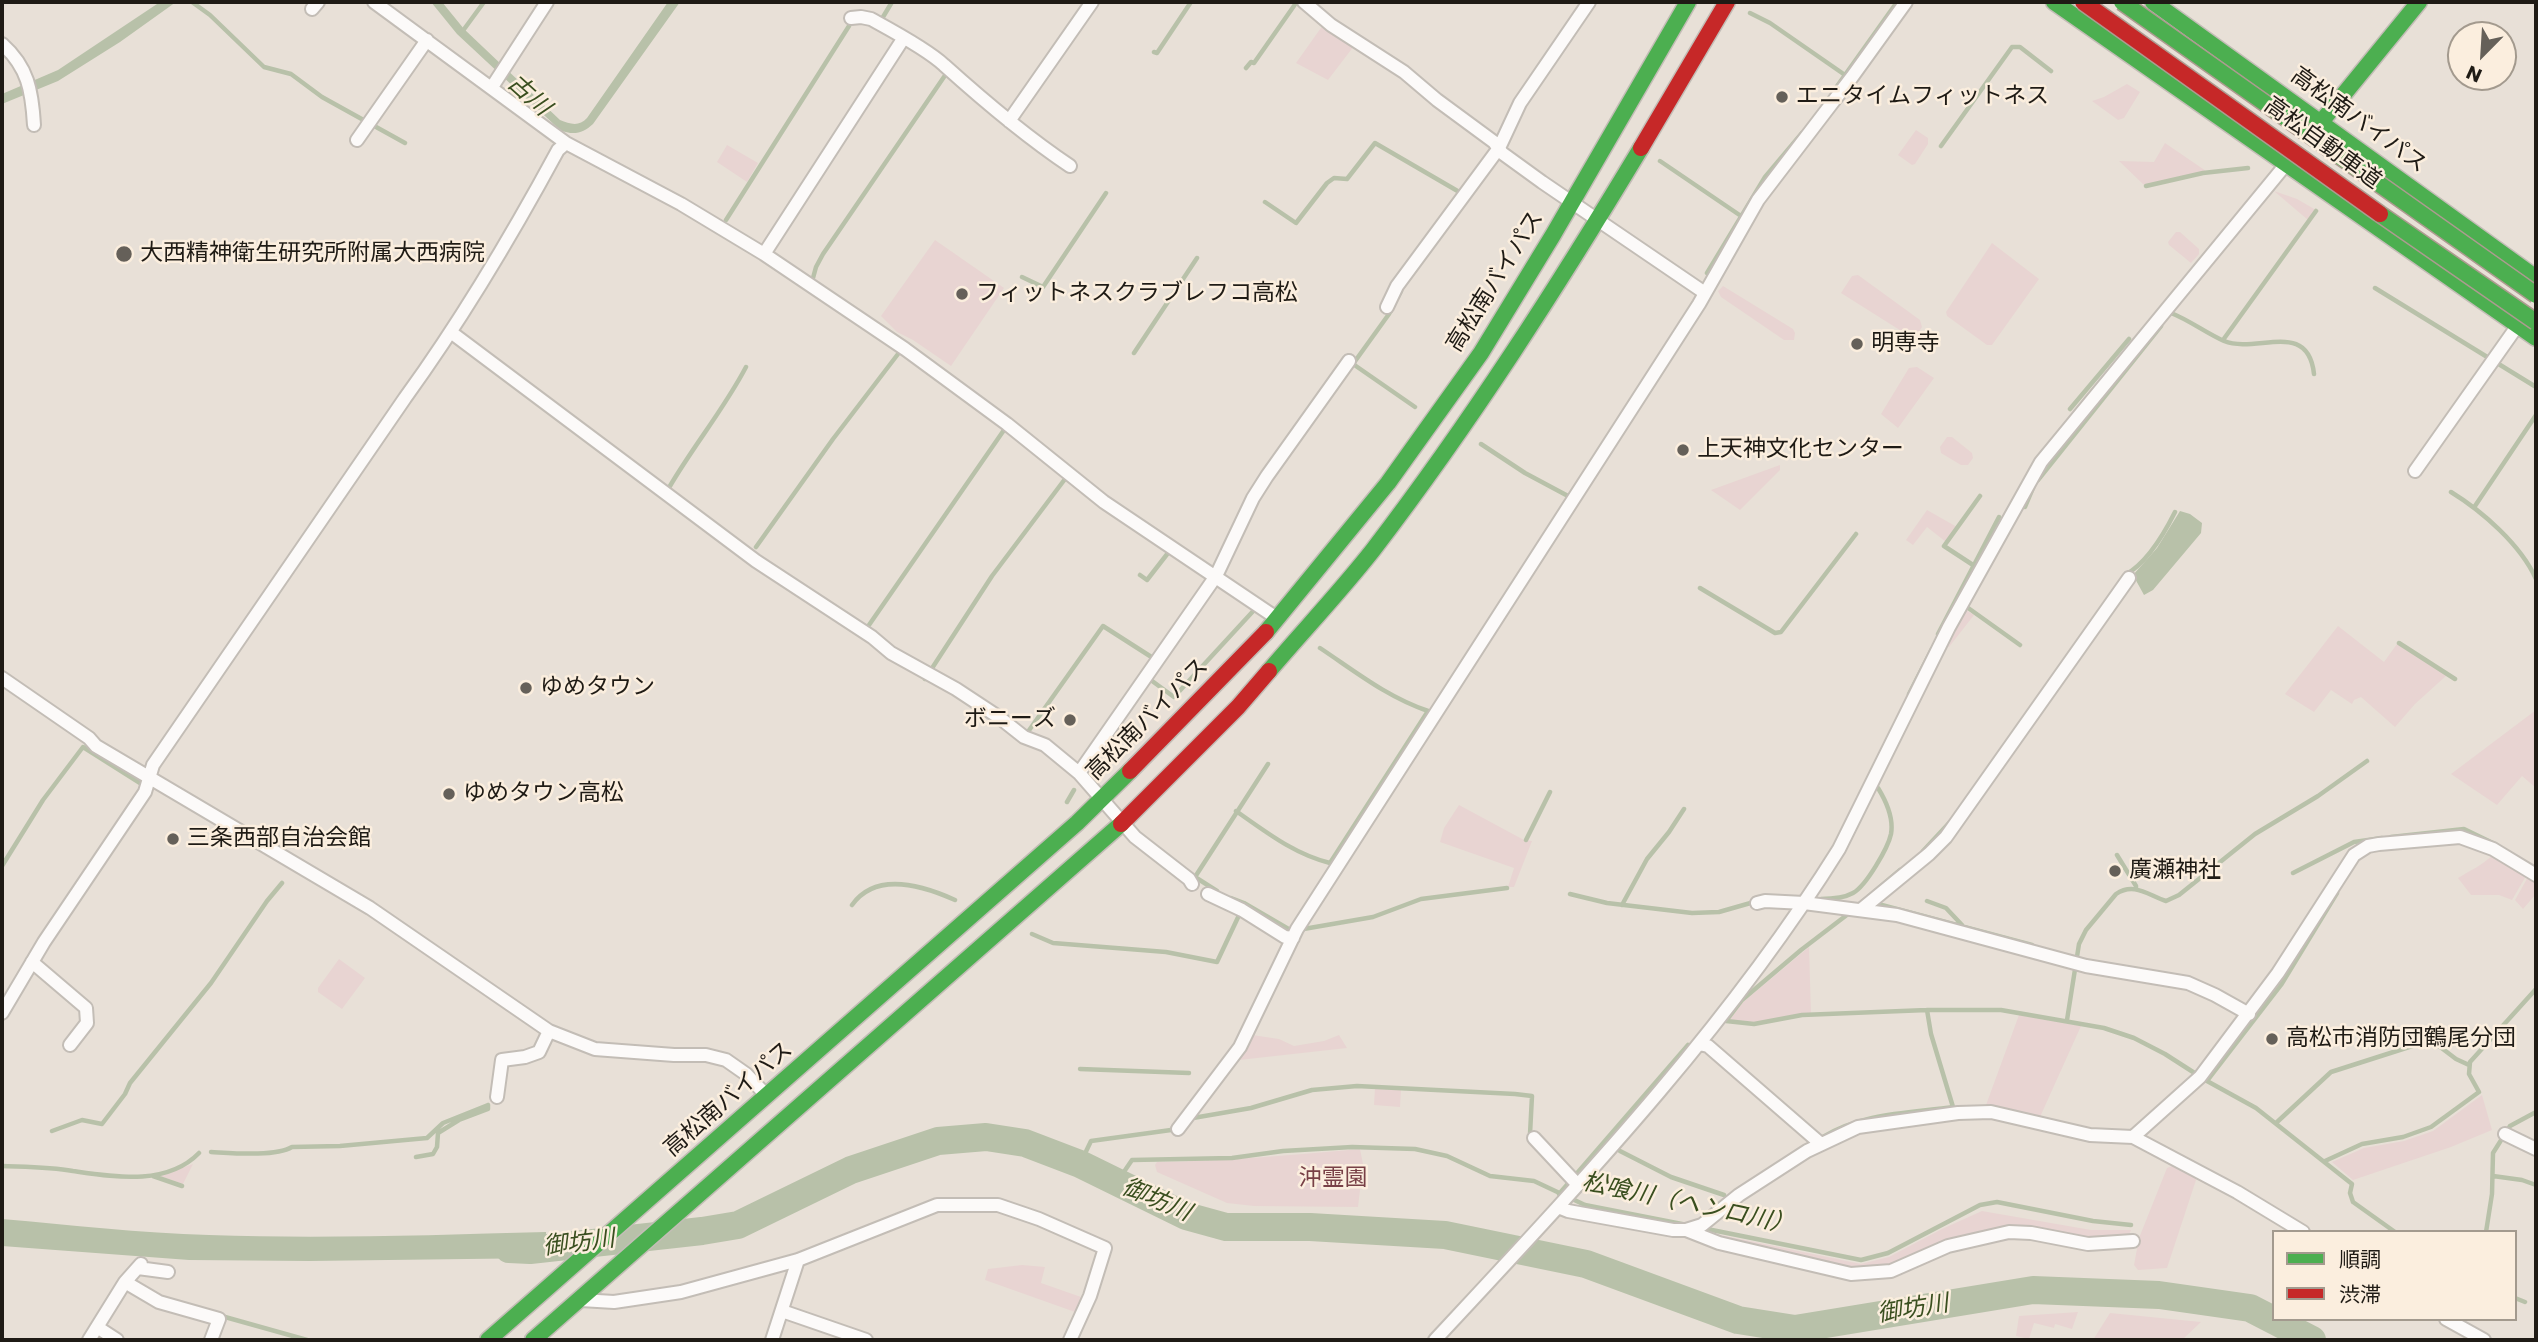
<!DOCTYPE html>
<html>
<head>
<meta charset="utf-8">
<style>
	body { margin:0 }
	#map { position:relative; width:2538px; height:1342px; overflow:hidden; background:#e8e0d7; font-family:Poppins,"Noto Sans JP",sans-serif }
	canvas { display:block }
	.frame { position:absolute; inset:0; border:4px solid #1f1b15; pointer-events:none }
	.legend { position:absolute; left:2272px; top:1230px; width:245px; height:91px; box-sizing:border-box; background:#fbeede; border:2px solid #a39a8e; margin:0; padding:9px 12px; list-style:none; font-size:21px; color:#1f1b15 }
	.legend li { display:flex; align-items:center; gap:14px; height:35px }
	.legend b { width:35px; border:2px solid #a39a8e }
	.north { position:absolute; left:2447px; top:21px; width:70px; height:70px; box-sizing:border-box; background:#fbeede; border:2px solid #a39a8e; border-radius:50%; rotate:204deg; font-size:19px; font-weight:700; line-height:28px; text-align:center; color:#1f1b15 }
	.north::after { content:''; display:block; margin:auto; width:24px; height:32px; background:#656059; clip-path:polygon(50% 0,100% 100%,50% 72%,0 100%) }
</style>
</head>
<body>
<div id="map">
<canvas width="2538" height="1342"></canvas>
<div class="frame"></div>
<ul class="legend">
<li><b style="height:9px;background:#4caf50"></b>順調</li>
<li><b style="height:9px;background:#c62828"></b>渋滞</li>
</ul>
<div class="north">N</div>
</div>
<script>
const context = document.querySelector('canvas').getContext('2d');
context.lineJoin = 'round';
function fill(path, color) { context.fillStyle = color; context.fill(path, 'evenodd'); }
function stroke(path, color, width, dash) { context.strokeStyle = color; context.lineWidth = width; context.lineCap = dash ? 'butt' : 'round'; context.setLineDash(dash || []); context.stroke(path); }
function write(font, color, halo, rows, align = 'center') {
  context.font = font + ' Poppins,"Noto Sans JP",sans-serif'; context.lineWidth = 5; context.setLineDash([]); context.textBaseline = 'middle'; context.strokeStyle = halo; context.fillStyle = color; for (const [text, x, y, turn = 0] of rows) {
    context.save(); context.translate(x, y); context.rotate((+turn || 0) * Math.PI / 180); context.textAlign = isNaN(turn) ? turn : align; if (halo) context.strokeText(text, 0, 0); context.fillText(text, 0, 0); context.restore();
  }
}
fill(new Path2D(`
	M 1323,25 L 1354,46 L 1328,80 L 1296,63 Z
	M 2127,84 L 2140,92 L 2124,118 L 2118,120 L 2092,101 L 2104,97 Z
	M 1916,130 L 1928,138 L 1928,144 L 1915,164 L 1912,165 L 1898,155 Z
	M 2165,143 L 2206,171 L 2145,186 L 2119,161 L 2154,162 Z
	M 727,145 L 758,163 L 747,182 L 717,162 Z
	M 2274,191 L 2297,199 L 2316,210 L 2308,220 Z
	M 2176,232 L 2180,232 L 2199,249 L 2199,254 L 2191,263 L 2169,245 L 2168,242 Z
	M 935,240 L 1004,288 L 951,366 L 913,340 L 897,332 L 881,316 Z
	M 1992,243 L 2039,279 L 1992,345 L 1987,345 L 1947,316 L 1946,312 Z
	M 1858,275 L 1920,320 L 1922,327 L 1914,339 L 1841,293 L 1852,276 Z
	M 1723,286 L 1793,329 L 1795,333 L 1794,340 L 1784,340 L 1721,297 L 1718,291 Z
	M 1917,367 L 1934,378 L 1898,428 L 1881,414 L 1909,368 Z
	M 1947,437 L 1952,437 L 1972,453 L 1973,458 L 1968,465 L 1961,465 L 1941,453 L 1940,447 Z
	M 1780,465 L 1780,470 L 1740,510 L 1711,490 Z
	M 1927,510 L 1957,527 L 1946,542 L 1927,527 L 1913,545 L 1906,540 Z
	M 1966,610 L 1974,615 L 1949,647 L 1948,647 Z
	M 2338,626 L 2384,662 L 2397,644 L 2447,675 L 2415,704 L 2395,727 L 2361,697 L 2354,700 L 2352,704 L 2331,690 L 2314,712 L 2285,694 Z
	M 2536,710 L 2536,788 L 2522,776 L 2497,805 L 2451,774 Z
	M 1459,805 L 1524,840 L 1532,841 L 1514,887 L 1508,887 L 1514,868 L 1440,842 L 1444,828 Z
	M 2493,855 L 2526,876 L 2512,900 L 2499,895 L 2471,895 L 2458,878 C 2471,870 2481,866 2493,855 Z
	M 2528,877 L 2536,882 L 2536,894 L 2523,909 L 2515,900 Z
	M 1809,947 L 1811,1014 L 1754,1023 L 1728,1020 L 1742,1003 Z
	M 339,959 L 365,978 L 342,1009 L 318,992 L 318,988 Z
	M 2019,1015 L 2081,1026 L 2040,1117 L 1986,1105 Z
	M 1252,1035 L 1279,1039 L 1294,1046 L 1324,1041 L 1339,1035 L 1347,1048 L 1239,1060 Z
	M 1375,1088 L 1401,1090 L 1400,1107 L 1374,1105 Z
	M 2482,1095 L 2492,1130 L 2451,1147 L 2353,1180 L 2332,1162 L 2364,1148 L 2404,1141 L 2433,1131 Z
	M 1360,1149 L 1363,1164 L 1358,1207 L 1254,1206 L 1227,1203 L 1157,1172 L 1155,1165 L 1157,1162 C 1225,1161 1292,1155 1360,1149 Z
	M 193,1164 L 183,1184 L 159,1176 Z
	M 2172,1166 L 2197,1177 L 2167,1268 L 2138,1270 L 2134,1265 L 2139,1238 L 2167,1168 Z
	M 1982,1211 L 2091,1230 L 2131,1230 L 2128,1237 L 2082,1238 L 2029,1228 L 1893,1265 L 1847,1268 L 1719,1238 L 1711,1233 L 1861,1264 L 1889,1257 L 1942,1229 Z
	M 1022,1265 L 1045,1267 L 1041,1283 L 1081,1297 L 1075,1312 L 985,1280 L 988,1269 Z
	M 2078,1312 L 2072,1329 L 2055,1324 L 2054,1328 L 2034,1323 L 2029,1339 L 2016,1336 L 2019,1316 Z
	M 2110,1313 L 2201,1322 L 2182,1340 L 2093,1340 Z`), '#e8d4d2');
fill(new Path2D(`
	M 160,2 L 176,2 L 120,42 L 58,81 L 2,104 L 2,94 L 58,70 Z
	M 431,2 L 442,2 L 464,29 L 560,120 C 570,124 579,127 587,118 L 668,2 L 680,2 L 593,124 C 583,133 574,136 560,130 L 457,34 Z
	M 2180,511 L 2190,514 L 2202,523 L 2201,533 L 2153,590 L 2144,595 L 2133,575 L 2157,548 Z
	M 2,1219 C 71,1225 140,1233 209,1235 C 321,1239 434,1235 546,1232 L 546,1258 L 309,1261 L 189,1260 L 2,1246 Z`), '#b8c1a9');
stroke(new Path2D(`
	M 192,2 L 210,15 L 264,67 L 291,74 L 322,97 L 405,143
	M 1750,13 L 1770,23 L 1845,75
	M 880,22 L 892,2
	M 462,32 L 484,2
	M 1154,52 L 1157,53 L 1191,2
	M 1246,68 L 1251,62 L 1254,63 L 1296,3
	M 1835,89 L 1897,2
	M 1941,146 L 2012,47 L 2020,47 L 2051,71
	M 1660,161 L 1741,216
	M 2146,186 L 2203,173 L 2248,168
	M 1265,202 L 1296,223 L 1327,183 L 1334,178 L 1347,179 L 1375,143 L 1461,193
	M 726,220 L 849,26
	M 1707,273 L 1765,177 L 1802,133
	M 1022,277 L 1043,287 L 1106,193
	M 813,278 L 816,267 L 823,254 L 946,74
	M 2375,288 L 2536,387
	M 1401,291 L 1389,314 L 1353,364 L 1415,407
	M 2171,313 C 2189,320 2206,333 2224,341 C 2257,354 2308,319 2314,374
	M 2223,340 L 2316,211
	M 1134,353 L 1197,258
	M 2070,409 L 2129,339
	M 1481,444 L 1525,473 L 1568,496
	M 2038,480 L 2161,326
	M 670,486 C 694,445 724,409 746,367
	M 2451,492 C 2482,511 2521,545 2536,579
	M 2475,506 L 2536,415
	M 2025,507 L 2033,488
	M 756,547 L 833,439 L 898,354
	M 1973,565 L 1944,546 L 1980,496
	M 1140,575 L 1147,580 L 1168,553
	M 2125,575 C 2147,563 2164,534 2175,512
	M 1700,588 L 1775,633 L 1781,632 L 1856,534
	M 1964,605 L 2020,645
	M 869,625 L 1004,430
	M 1938,634 L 1999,517
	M 2399,643 L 2455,679
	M 1148,678 L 1174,697 L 1256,608
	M 925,679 L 992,576 L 1065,479
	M 1909,694 L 1932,649
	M 1025,736 L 1103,626 L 1153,658
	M 1067,802 L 1074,790
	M 1236,811 C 1266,832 1294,854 1330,863 L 1428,711 C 1387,697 1356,672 1320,648
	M 2391,837 L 2464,829 L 2497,845
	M 1526,840 L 1550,792
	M 1923,851 L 1950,822
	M 2117,855 L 2136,886 L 2136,889
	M 2,866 L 43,800 L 83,747 L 140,783
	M 2293,873 L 2354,842 L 2382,838
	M 1217,891 L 1195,877 L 1268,764
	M 1570,894 L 1607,903 L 1692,913 L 1719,912 L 1754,902
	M 1231,898 L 1244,903 L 1292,931 L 1373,917 L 1421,899 L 1507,888
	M 1821,899 C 1832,899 1844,898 1853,893 C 1866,886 1888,848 1891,834 C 1894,817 1886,801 1878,788
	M 1927,901 L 1946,908 L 1962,925
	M 1861,903 L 1900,870
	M 1878,904 L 2032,945
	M 852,905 C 876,871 924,886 955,900
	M 1622,905 L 1647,859 L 1669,832 L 1684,809
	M 1852,911 L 1801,950 L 1742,1000 L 1726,1021 L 1754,1024 L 1802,1015 L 1927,1010 L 2001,1010 L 2104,1028 L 2134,1038 L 2165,1054 L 2207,1081 L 2256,1108 L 2352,1184 L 2350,1193 L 2353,1202 L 2395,1232
	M 1032,934 L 1053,943 L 1166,952 L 1217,962 L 1241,911
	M 2067,1020 L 2079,944 L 2086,930 L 2116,894 C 2134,882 2148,895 2166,901 L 2179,895 L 2255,834 L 2318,796 L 2367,761
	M 1080,1069 L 1189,1073
	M 2207,1081 L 2281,985 L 2337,893
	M 1193,1118 L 1251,1108 L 1312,1090 L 1357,1086 L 1515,1094 L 1532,1096 L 1530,1134
	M 2276,1123 L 2331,1072 L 2431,1040 L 2456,1059 L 2469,1065
	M 52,1131 L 82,1120 L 102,1124 L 125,1094 L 130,1083 L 211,983 L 267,901 L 282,883
	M 1823,1137 C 1861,1113 1909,1113 1953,1107 L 1931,1034 L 1927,1010
	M 1620,1151 L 1671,1177 L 1724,1195
	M 211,1152 C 231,1153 275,1157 292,1147 L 340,1146 L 427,1138 L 443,1123 L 488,1105
	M 416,1157 L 433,1154 L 437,1147 L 438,1133 L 459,1120 L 488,1109 L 488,1105
	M 2325,1161 L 2362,1144 L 2403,1137 L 2431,1127 L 2479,1092 L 2469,1074 L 2470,1062 L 2536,989
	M 1080,1164 L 1091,1141 L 1171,1130
	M 2,1166 C 26,1167 50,1167 73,1171 C 115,1177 167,1186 199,1153
	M 153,1176 L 182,1186
	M 2493,1176 L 2522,1180 L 2536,1185
	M 1117,1182 L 1132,1160 L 1232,1158 L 1283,1151 L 1352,1147 L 1415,1149 L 1447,1156 L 1490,1176 L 1534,1181 L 1585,1205 L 1687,1225
	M 1559,1194 L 1688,1045
	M 1702,1228 L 1861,1260 L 1888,1253 L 1980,1205 L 1997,1202 L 2093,1221 L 2131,1225
	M 2486,1232 L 2492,1194 L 2493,1153 L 2510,1126 L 2536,1112
	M 2515,1298 L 2525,1302
	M 225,1317 L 307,1340`), '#b8c1a9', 4.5);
stroke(new Path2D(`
	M 509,1249 L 530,1250 L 702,1231 L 738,1225 L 851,1170 L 938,1141 L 986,1137 L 1025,1143 L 1080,1164 L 1186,1216 L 1226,1227 L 1310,1227 L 1445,1235 L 1586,1264 L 1738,1320 L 1795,1329 L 2033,1290 L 2159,1295 L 2250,1308 L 2312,1340`), '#b8c1a9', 28);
const street = new Path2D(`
	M 374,2 L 566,143 L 681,204 L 764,254 L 905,349 L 1007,424 L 1104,502 L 1278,619
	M 1304,2 L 1331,25 L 1404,72 L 1437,100 L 1494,142 L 1502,153 L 1542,182 L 1705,293
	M 312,9 L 318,2
	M 851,18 L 861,17 L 871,19 C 891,30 927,49 944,65 C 984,101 1025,136 1070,166
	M 2,44 C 28,67 32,91 34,125
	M 492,87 L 547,2
	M 1009,121 L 1092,2
	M 357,140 L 427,40
	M 764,254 L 903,39
	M 1387,307 L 1397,286 L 1499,148 L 1520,103 L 1589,2
	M 452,333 L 756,561 L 872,637 L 891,653 L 956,689 L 1000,718 L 1024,737 L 1045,745 L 1079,773 L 1135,837 L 1189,879 L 1192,884
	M 2415,471 L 2518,325
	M 2,678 L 89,738 L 96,746 L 370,908 L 549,1031 L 595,1049 L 674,1055 L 706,1055 L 726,1060 L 746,1074 L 767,1096
	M 1079,773 L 1216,576 L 1253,498 L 1267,476 L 1349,361
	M 1208,894 L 1242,910 L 1285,937 L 1293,938
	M 1757,903 L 1765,901 L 1804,903 L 1897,915 L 2086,966 L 2188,983 L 2215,995 L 2249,1014
	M 1862,909 L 1929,854 L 1946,837 L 2129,578
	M 32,962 L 86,1008 L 87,1023 L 70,1045
	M 2,1013 L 44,942 L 145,792 L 153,765 L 405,398 C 463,318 511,237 558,150 L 566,143
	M 1699,1044 L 1708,1046 L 1821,1144
	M 497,1097 L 502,1060 L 525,1057 L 539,1052 L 549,1031
	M 1178,1129 L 1240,1047 L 1297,929 L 1699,304 L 1758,200 L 1852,77 L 1906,2
	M 2505,1134 L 2536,1149
	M 2133,1137 L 2200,1077 L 2278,973 L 2354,855 L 2368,846 L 2379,844 L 2460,837 L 2493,849 L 2536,875
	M 1534,1138 L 1578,1185
	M 1558,1207 L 1568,1211 L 1673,1230 L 1686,1230 L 1702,1225 L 1739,1195 L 1807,1151 L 1858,1127 L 1958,1113 L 1991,1112 L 2090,1135 L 2133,1137 L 2237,1192 L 2303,1232
	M 1686,1230 L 1719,1243 L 1851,1274 L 1891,1271 L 1948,1246 L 2009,1232 L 2031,1233 L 2088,1244 L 2133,1241
	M 138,1268 L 168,1272
	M 125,1282 L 159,1302 L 219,1319 L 211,1340
	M 581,1300 L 614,1302 L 681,1292 L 798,1260 L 937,1205 L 998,1205 L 1039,1219 L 1105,1248 L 1090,1296 L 1070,1340
	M 782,1311 L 866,1340
	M 2446,1319 L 2484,1340
	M 97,1327 L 117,1340
	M 89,1340 L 125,1282 L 141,1264
	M 772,1340 L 798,1260
	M 1435,1340 C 1579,1185 1727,1029 1839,849 L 1949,627 L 2041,462 L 2287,163`);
const fast = new Path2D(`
	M 2054,2 L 2536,338
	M 2153,2 L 2536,278
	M 2313,132 L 2419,2
	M 1266,632 L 1388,483 L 1481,353 L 1553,235 L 1688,2
	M 1269,671 C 1303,631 1340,592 1373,550 C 1471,422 1558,286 1641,148
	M 488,1340 L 1077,823 L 1130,771
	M 533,1340 L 1121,824`);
const jam = new Path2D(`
	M 1641,148 L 1727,2
	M 1130,771 L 1266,632
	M 1121,824 L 1238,707 L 1269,671`);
stroke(street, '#c3bdb6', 16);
stroke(fast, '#c3bdb6', 19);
stroke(jam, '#c3bdb6', 19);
stroke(street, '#fcfaf9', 12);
stroke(fast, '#4caf50', 16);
stroke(jam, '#c62828', 16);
const fastBridge = new Path2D(`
	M 2122,2 L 2536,295
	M 2380,214 L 2536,322`);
const jamBridge = new Path2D(`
	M 2083,2 L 2380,214`);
stroke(fastBridge, '#ad9b90', 19, []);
stroke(jamBridge, '#ad9b90', 19, []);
stroke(fastBridge, '#4caf50', 16);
stroke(jamBridge, '#c62828', 16);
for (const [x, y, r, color] of [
	[1782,97,7,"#656059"],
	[124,254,9,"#656059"],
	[962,294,7,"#656059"],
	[1857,344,7,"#656059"],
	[1683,450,7,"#656059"],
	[526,688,7,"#656059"],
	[1070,720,7,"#656059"],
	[449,794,7,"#656059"],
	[173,839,7,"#656059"],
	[2115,871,7,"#656059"],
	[2272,1039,7,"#656059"]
]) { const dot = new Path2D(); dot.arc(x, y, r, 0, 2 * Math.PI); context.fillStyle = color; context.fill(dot); stroke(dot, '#fbeede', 2.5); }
write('23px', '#1f1b15', '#fbeede', [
	["エニタイムフィットネス",1796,97],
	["大西精神衛生研究所附属大西病院",140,254],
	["フィットネスクラブレフコ高松",976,294],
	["明専寺",1871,344],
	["上天神文化センター",1697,450],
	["ゆめタウン",540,688],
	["ボニーズ",1056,720,"right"],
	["ゆめタウン高松",463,794],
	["三条西部自治会館",187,839],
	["廣瀬神社",2129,871],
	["高松市消防団鶴尾分団",2286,1039]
], 'left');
write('23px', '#1f1b15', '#fbeede', [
	["高松南バイパス",2358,121,36],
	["高松自動車道",2322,144,36],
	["高松南バイパス",1496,282,-58],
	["高松南バイパス",1148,720,-45],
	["高松南バイパス",729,1100,-41]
]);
write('23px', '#784046', '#fbeede', [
	["沖霊園",1333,1179]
]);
write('italic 24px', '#3a4f1f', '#fbeede', [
	["古川",528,96,42],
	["御坊川",1156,1201,23],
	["松喰川（ヘンロ川）",1688,1205,12],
	["御坊川",579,1244,-7],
	["御坊川",1913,1310,-9]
]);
</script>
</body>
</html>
